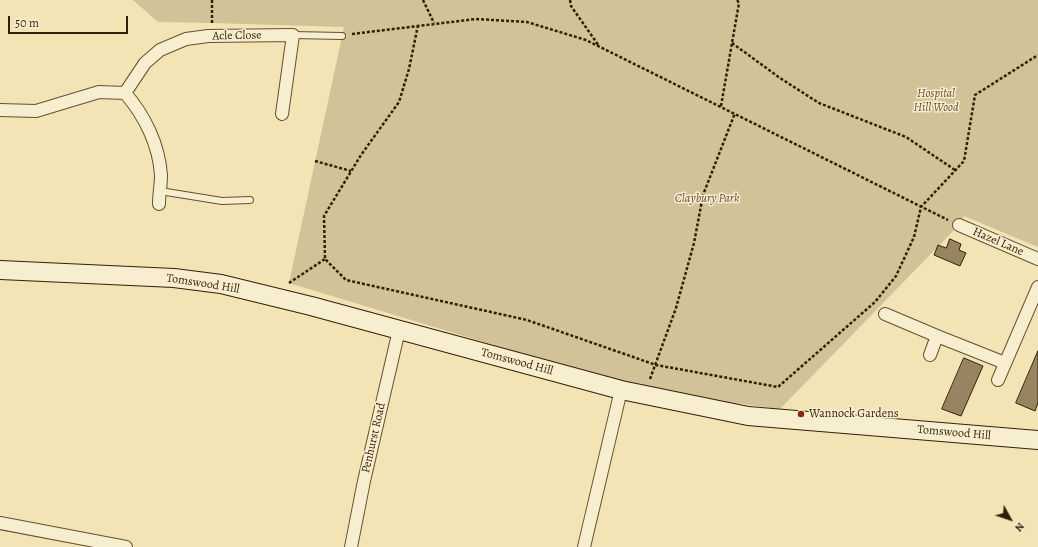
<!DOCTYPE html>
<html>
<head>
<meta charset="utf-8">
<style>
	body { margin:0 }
	#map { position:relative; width:1038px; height:547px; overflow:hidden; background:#f2e4b5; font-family:Alegreya,serif }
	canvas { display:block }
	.north { position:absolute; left:990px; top:499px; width:40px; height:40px; -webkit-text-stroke:3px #f7edcf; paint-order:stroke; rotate:130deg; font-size:11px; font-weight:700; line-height:16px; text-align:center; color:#351e06 }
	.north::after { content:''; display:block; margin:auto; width:14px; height:18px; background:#351e06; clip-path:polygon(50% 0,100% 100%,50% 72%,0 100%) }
	.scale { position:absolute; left:8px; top:16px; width:120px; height:18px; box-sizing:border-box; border:2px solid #351e06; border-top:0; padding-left:5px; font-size:12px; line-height:14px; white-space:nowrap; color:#351e06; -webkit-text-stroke:3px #f7edcf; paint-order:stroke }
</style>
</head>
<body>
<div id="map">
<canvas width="1038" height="547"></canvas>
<div class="north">N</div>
<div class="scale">50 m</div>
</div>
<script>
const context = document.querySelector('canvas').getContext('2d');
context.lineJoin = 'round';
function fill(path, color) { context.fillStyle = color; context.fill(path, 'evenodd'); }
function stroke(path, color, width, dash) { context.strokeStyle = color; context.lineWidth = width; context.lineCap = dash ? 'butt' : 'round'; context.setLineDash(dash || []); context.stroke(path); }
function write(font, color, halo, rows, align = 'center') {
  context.font = font + ' Alegreya,serif'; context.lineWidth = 3; context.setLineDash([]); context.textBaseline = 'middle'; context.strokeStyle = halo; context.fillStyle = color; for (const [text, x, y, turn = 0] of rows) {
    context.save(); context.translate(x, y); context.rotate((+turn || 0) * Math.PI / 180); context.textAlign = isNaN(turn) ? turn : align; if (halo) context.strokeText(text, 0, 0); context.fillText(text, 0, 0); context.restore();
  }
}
fill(new Path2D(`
	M 133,0 L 1038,0 L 1038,247 L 964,216 L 959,225 L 780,409 L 645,391 L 289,283 L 344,27 L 212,23 L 158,22 Z`), '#d2c297');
const building = new Path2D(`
	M 950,239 L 961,244 L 959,250 L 966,253 L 960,266 L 934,255 L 938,245 L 946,248 Z
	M 1038,351 L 1038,403 L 1035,411 L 1016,403 Z
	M 964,358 L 983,366 L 961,416 L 942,409 Z`);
fill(building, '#978561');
stroke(building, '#351e06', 1);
const lane = new Path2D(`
	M 293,35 L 342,36
	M 160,191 L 222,201 L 250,200`);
const street = new Path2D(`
	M 125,93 L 145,63 L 160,50 L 186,39 L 208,36 L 293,35 L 282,114
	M 0,110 L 36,111 L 99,92 L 125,93 C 145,116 159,145 161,175 C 161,185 159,194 159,204
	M 959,225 L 1038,259
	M 885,314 L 937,336 L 1005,363
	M 930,355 L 937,336
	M 998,380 L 1038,287
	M 0,523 L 126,547
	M 351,547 L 364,481 L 399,330
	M 584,547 L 621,390`);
const secondary = new Path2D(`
	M 0,270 L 174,278 L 221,284 L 311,306 L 621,390 L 748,416 L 1038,440`);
stroke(lane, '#645032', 8);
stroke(street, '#645032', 14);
stroke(secondary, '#351e06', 20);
stroke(new Path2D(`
	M 212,0 L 212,23
	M 423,0 L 434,23
	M 570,0 L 571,6 L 599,46
	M 418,25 L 409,69 L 399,102 L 361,155 L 324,216 L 325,259 L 346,280 L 527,320 L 656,365 L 778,387 L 875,302 L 896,276 L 914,237 L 921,207 L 964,161 L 975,95 L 1038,55
	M 352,34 L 476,19 L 527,22 L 586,40 L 948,220
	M 732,43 L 780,78 L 819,103 L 906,137 L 955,170
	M 721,106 L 739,3 L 737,0
	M 315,161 L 351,171
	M 289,283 L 325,259
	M 650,379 L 676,308 L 694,243 L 703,195 L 735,113`), '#351e06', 2.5, [3, 2]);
stroke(lane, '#f7edcf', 6);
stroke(street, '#f7edcf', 12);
stroke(secondary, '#f7edcf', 18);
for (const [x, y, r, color] of [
	[801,414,4,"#8f2418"]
]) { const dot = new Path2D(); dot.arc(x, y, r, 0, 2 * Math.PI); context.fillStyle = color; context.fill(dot); stroke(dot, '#f7edcf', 1.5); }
write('12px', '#351e06', '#f7edcf', [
	["Acle Close",237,36,-1],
	["Hazel Lane",998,242,23],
	["Tomswood Hill",203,284,9],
	["Tomswood Hill",517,362,15],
	["Tomswood Hill",954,433,5],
	["Penhurst Road",374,438,-77]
]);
write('italic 12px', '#644f32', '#f7edcf', [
	["Hospital",936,94],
	["Hill Wood",936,108],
	["Claybury Park",707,199]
]);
write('12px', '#351e06', '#f7edcf', [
	["Wannock Gardens",809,414]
], 'left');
</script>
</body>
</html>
